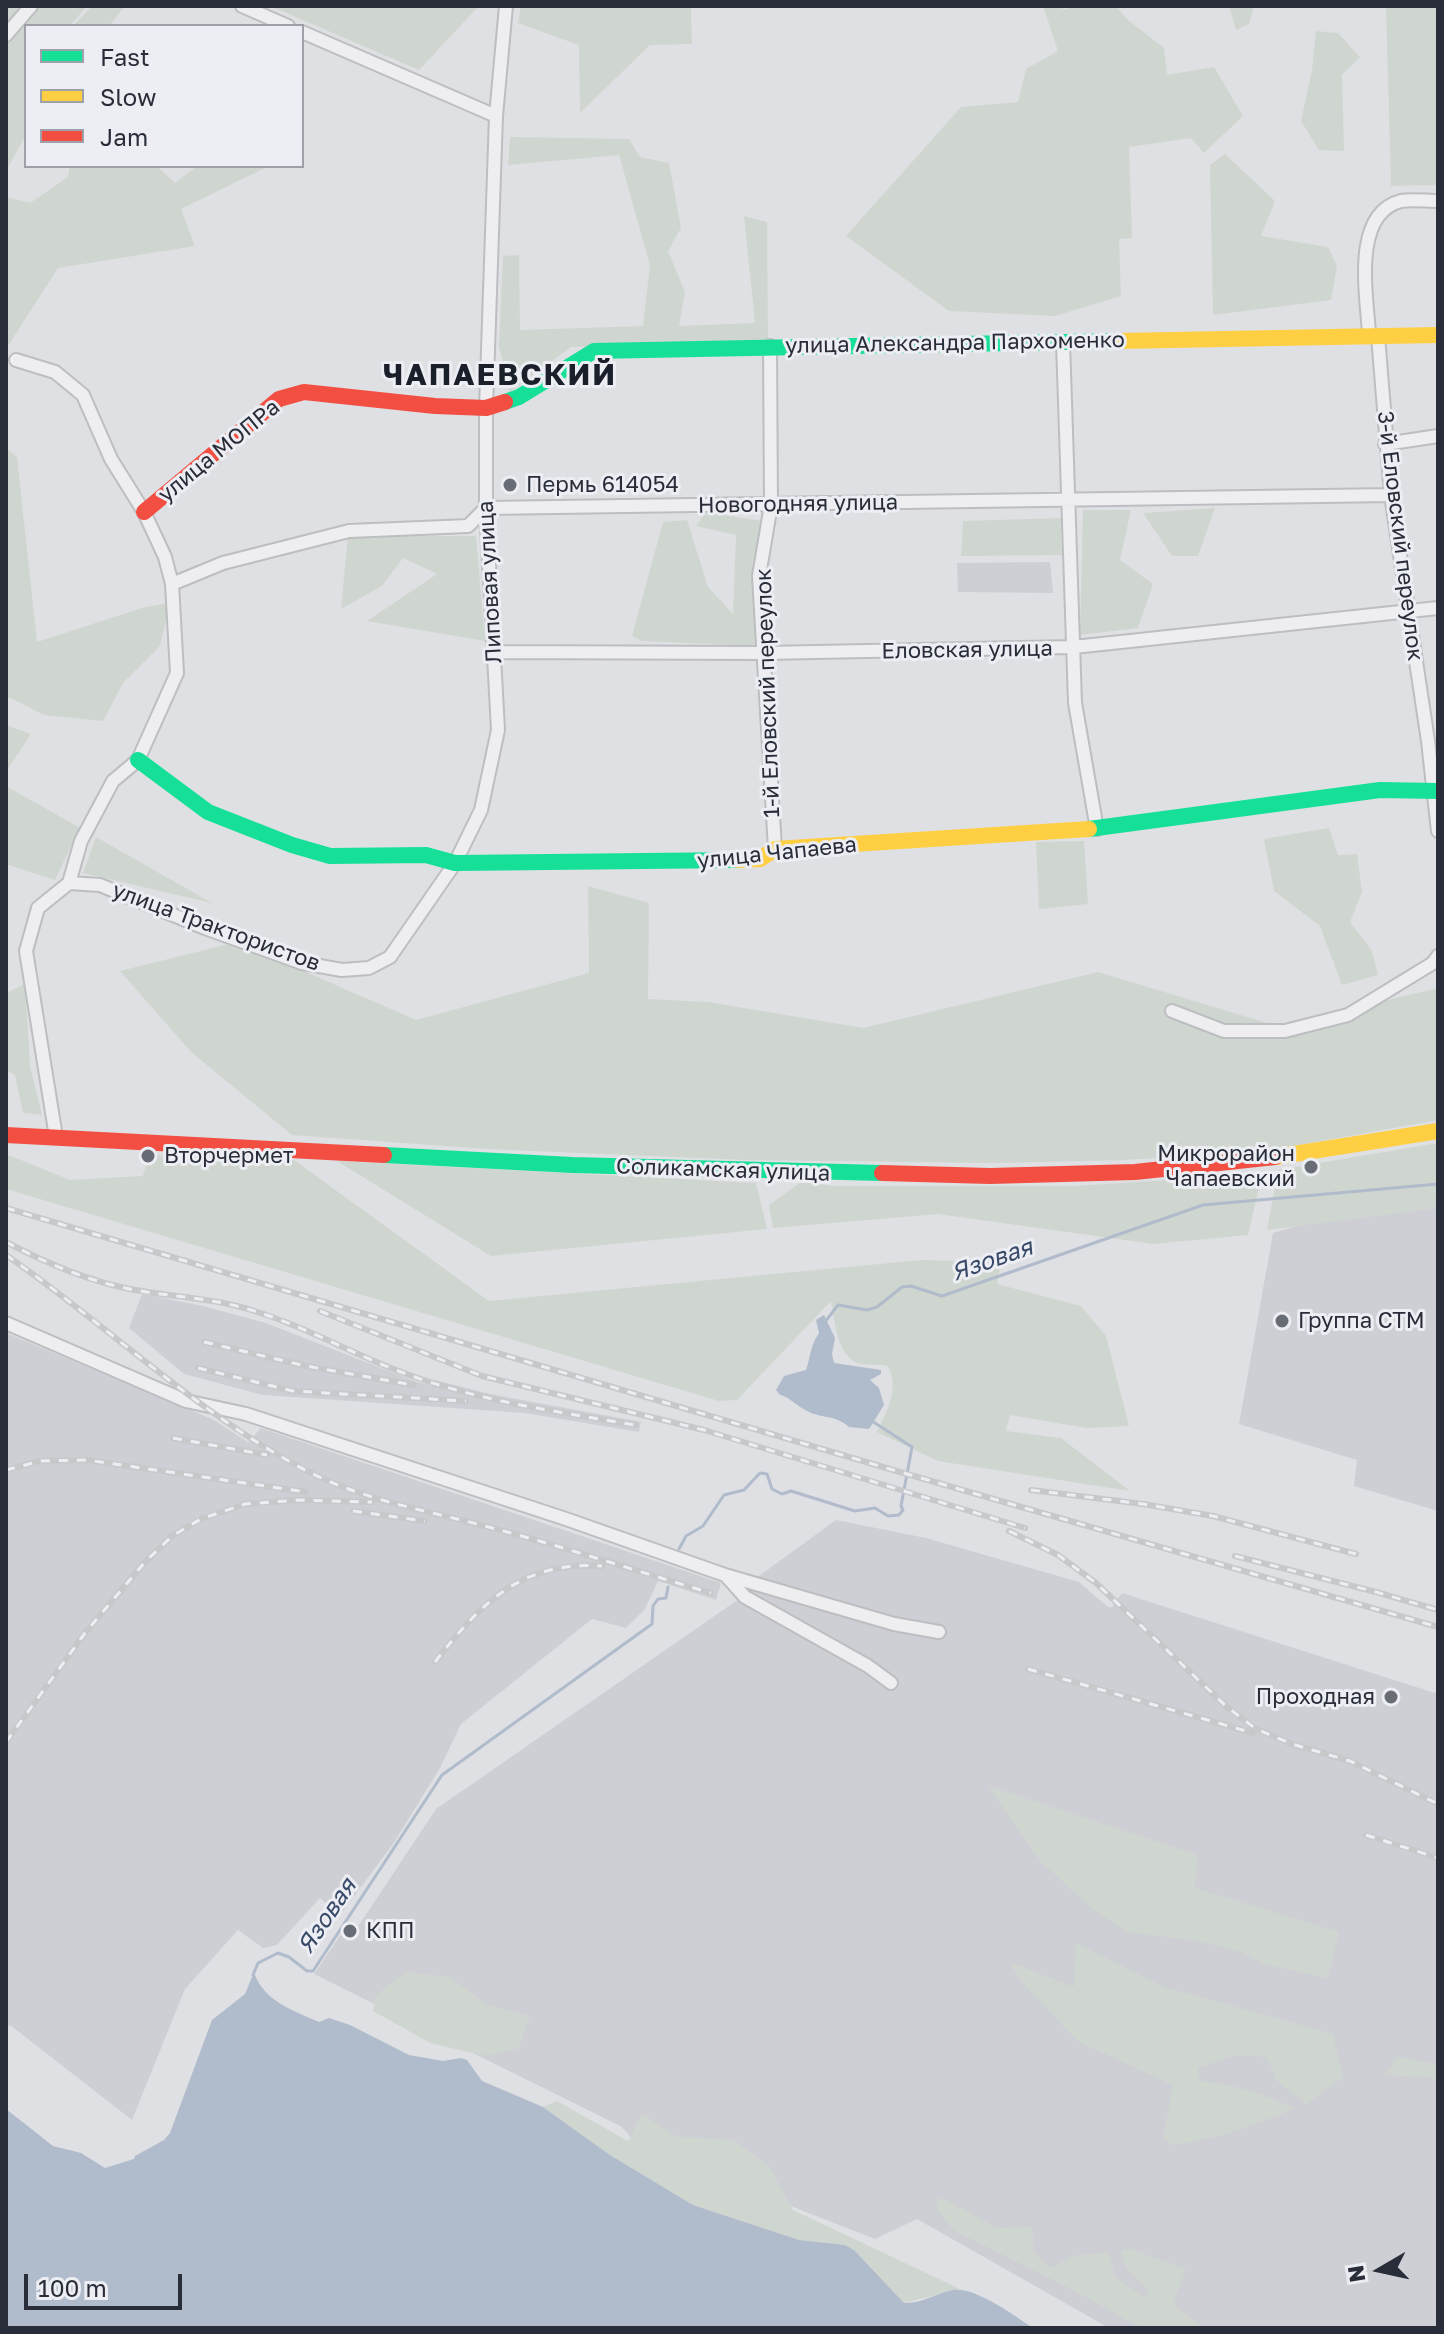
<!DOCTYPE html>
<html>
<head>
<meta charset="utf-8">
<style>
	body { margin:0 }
	#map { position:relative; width:1444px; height:2334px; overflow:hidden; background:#dfe0e3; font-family:"Golos Text",sans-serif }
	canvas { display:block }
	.frame { position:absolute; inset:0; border:8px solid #282d39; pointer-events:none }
	.legend { position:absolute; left:24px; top:24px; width:280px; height:144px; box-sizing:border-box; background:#eceef3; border:2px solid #9ea1a9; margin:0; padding:10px 14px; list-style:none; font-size:24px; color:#282d39 }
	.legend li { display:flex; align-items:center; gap:16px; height:40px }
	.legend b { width:40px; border:2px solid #9ea1a9 }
	.north { position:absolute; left:1340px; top:2230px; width:80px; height:80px; -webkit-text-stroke:6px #eceef3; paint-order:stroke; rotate:261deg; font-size:22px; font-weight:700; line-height:32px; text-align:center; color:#282d39 }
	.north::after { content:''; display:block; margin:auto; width:28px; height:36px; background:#282d39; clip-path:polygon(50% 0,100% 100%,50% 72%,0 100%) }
	.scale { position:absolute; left:24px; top:2274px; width:158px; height:36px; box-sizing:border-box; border:4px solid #282d39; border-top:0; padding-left:10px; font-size:24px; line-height:28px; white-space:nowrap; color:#282d39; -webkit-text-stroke:6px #eceef3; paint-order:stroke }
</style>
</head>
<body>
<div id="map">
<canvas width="1444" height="2334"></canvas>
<div class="frame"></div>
<ul class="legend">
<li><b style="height:10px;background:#16e098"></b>Fast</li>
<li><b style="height:10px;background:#ffcf43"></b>Slow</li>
<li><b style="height:10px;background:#f24e42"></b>Jam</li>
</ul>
<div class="north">N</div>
<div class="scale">100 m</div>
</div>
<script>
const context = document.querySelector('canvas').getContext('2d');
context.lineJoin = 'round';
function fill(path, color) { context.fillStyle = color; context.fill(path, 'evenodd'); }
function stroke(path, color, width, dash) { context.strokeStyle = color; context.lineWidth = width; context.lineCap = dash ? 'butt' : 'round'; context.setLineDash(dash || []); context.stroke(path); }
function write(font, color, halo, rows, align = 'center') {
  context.font = font + ' "Golos Text",sans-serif'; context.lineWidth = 6; context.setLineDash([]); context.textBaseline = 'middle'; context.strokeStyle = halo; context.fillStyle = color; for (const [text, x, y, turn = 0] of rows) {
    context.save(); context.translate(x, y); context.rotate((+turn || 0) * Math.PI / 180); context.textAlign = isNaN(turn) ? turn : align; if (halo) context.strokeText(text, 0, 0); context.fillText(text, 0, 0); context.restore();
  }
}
fill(new Path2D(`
	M 1050,562 L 1053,593 L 958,592 L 957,563 Z
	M 1438,1184 L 1438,1511 L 1354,1486 L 1357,1460 L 1239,1424 L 1273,1233 Z
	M 142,1294 L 203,1306 L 266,1323 L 417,1382 L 433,1386 L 435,1380 L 490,1394 L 641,1422 L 639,1432 L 525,1413 L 263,1395 L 184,1374 L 129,1328 Z
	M 6,1333 L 212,1419 L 248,1442 L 261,1428 L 721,1583 L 716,1600 L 658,1581 L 645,1609 L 626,1628 L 592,1619 L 461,1724 L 440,1768 L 393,1844 L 340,1915 L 320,1898 L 277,1945 L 263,1948 L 238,1930 L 185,1989 L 132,2120 L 10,2025 L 6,2026 Z
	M 836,1520 L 926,1538 L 1079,1582 L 1108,1607 L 1112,1607 L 1122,1593 L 1438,1694 L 1438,2328 L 1109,2328 L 917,2219 L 875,2239 L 639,2147 L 622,2127 L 314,1974 L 350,1921 L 359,1925 L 436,1809 L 739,1599 L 750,1591 L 759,1576 Z`), '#cdcfd5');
fill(new Path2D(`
	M 6,6 L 87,6 L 70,26 L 26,26 L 26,135 L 6,171 Z
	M 92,6 L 125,6 L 109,26 L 73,26 Z
	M 270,6 L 479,6 L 419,70 Z
	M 521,6 L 691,6 L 692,44 L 650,45 L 580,113 L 579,45 L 518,23 Z
	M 1043,6 L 1066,9 L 1072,6 L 1116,6 L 1127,19 L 1164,48 L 1167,75 L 1214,67 L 1243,116 L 1204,153 L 1191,138 L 1129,147 L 1132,238 L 1119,239 L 1121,296 L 1055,316 L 949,311 L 846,236 L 961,107 L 1018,102 L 1026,69 L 1058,51 Z
	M 1229,6 L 1254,6 L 1249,24 L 1236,30 Z
	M 1386,6 L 1438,6 L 1438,185 L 1391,186 Z
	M 1316,31 L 1338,33 L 1360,57 L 1342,75 L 1344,151 L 1319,150 L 1301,121 L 1312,70 Z
	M 510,137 L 629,139 L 640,157 L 669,163 L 681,228 L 668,251 L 685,292 L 679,326 L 755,323 L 744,216 L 767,222 L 768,341 L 571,347 L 510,392 L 499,346 L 503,256 L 519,255 L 520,330 L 643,326 L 650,265 L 619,155 L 508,165 Z
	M 1225,154 L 1275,201 L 1261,236 L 1328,247 L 1337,266 L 1331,300 L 1213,315 L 1210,165 Z
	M 70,166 L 157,166 L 175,183 L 197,166 L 269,166 L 181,209 L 195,246 L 58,268 L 6,349 L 6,197 L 30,203 L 68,177 Z
	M 6,448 L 17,457 L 37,642 L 145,607 L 170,603 L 160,646 L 123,683 L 103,721 L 44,715 L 11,698 L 6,698 Z
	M 1215,508 L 1198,556 L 1172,556 L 1143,513 Z
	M 1083,510 L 1131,510 L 1120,560 L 1153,584 L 1138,628 L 1080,635 Z
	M 706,512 L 762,521 L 758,646 L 642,641 L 632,636 L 663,522 L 687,520 L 708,587 L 733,614 L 736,535 L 696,526 Z
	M 1061,518 L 1062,555 L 961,556 L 963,521 Z
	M 348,536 L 476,536 L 485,641 L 367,621 L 437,574 L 403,558 L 382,586 L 341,609 Z
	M 6,725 L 31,734 L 6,772 Z
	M 6,786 L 80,828 L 55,880 L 6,864 Z
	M 1329,828 L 1338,855 L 1357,854 L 1362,892 L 1350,922 L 1372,951 L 1378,975 L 1342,985 L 1320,926 L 1274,891 L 1264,839 Z
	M 96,837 L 212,903 L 83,873 Z
	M 1084,841 L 1088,904 L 1039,909 L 1036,842 Z
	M 588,886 L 649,903 L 648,999 L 708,1002 L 863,1028 L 1098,972 L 1277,1026 L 1438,988 L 1438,1120 L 1266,1151 L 1124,1160 L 994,1163 L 744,1160 L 487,1149 L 292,1135 L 191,1052 L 120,971 L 237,942 L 416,1020 L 589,973 Z
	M 25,984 L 30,1066 L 42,1115 L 23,1113 L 15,1075 L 6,1070 L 6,993 Z
	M 1438,1143 L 1438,1208 L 1267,1230 L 1278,1170 Z
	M 6,1154 L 70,1180 L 143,1176 L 149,1155 L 294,1160 L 489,1301 L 921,1260 L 1001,1262 L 997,1284 L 1081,1306 L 1106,1336 L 1129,1426 L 1086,1428 L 1010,1415 L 1006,1431 L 1061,1438 L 1130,1491 L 938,1461 L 877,1432 C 887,1411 900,1389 888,1366 C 879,1364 870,1365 861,1364 C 836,1358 835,1320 831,1301 L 737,1400 L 719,1401 L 6,1189 Z
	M 337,1161 L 756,1183 L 767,1229 L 491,1256 Z
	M 1262,1174 L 1248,1235 L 1153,1244 L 938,1214 L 773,1228 L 769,1205 L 801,1182 L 835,1186 L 1074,1186 Z
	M 988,1786 L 1197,1855 L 1195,1888 L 1339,1932 L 1328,1978 L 1264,1964 L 1241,1952 L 1198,1941 L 1128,1932 L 1094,1910 L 1041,1862 Z
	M 1076,1943 L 1164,1987 L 1333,2034 L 1343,2077 L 1306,2104 L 1276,2080 L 1267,2057 L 1235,2055 L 1198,2068 L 1199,2081 C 1233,2084 1264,2094 1295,2109 L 1227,2134 L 1174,2145 L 1163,2139 L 1173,2085 L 1079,2042 L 1022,1982 L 1009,1962 L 1074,1987 Z
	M 406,1972 L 450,1977 L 487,2005 L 530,2016 L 519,2048 L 488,2056 L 464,2051 L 430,2043 L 373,2011 L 376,1995 Z
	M 1398,2057 L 1438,2065 L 1438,2081 L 1430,2077 L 1384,2075 Z
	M 557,2101 L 628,2141 L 642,2114 L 677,2137 L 733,2140 L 769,2166 L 793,2210 L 960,2289 L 904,2303 L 854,2250 L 845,2245 L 799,2240 L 693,2205 L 610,2155 L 543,2107 Z
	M 940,2197 L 997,2228 L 1032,2227 L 1034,2252 L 1051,2268 L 1073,2256 L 1109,2252 L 1115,2277 L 1144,2297 L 1149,2291 L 1126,2268 L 1121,2251 L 1130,2249 L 1186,2269 L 1173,2304 L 1203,2328 L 1142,2328 L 1069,2288 L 953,2230 L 936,2207 Z`), '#cfd6cf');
fill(new Path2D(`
	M 824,1315 L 835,1338 L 832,1354 L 834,1363 L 881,1370 L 881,1374 L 870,1380 L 879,1388 L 884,1405 L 869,1429 L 849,1427 C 835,1414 822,1419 807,1411 C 796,1405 790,1398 779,1394 L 776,1390 L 784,1376 L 806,1370 C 811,1355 810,1346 819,1333 L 816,1320 Z
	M 254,1972 C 263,2001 294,2011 319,2022 L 329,2018 L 350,2025 L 409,2055 L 443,2061 L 461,2058 L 467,2060 L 482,2081 L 543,2107 L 610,2155 L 693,2205 L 799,2240 L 845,2245 L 854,2250 L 904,2303 C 921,2304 937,2293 953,2290 C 975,2286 1015,2316 1033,2328 L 6,2328 L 6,2109 L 53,2146 L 81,2153 L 105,2168 L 134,2159 L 135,2156 L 164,2140 L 170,2133 L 212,2020 L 245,1994 Z`), '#b0bbcb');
stroke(new Path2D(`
	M 825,1322 L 838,1305 L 867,1310 L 877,1307 L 902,1287 L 911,1286 L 942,1296 L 1203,1205 L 1438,1184
	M 679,1549 L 686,1536 L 703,1526 L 724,1495 L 744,1490 L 760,1473 L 767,1474 L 772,1489 L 782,1494 L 791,1491 L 855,1511 L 875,1508 L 888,1516 L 899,1515 L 903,1510 L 901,1506 L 912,1447 L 872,1421
	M 253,1975 L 258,1963 L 278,1953 L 289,1957 L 307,1971 L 313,1971 L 442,1775 L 652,1624 L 653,1606 L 658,1599 L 666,1598 L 668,1587`), '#b0bbcb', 3);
const street = new Path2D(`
	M 242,6 L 288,26
	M 302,32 L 496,116
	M 6,35 L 31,6
	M 1369,334 C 1367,296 1351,214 1401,201 C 1412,199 1427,201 1438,201
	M 1378,336 L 1391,495 L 1428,741 L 1438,831
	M 1063,342 L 1075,703 L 1097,829
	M 770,346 L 771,505 L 759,576 L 775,849
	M 16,360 L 55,372 L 83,395 L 111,459 L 144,512 L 165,557 L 172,584 L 177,673 L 138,760 L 113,781 L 81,841 L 69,883 L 38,908 L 26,951 L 56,1137
	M 1385,444 L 1438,436
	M 172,584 L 223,563 L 349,531 L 468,526 L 486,508 L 1391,495
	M 493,652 L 764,653 L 1074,647 L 1438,608
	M 69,883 L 100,885 L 205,928 L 302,963 L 342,970 L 369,968 L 390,957 L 455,863 L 481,810 L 498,730 L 486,508 L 486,408 L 496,116 L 506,6
	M 1172,1011 L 1224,1031 L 1285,1031 L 1348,1015 L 1433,963 L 1438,956
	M 6,1323 L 186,1401 L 246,1414 L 566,1519 L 725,1575 L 894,1624 L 939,1632
	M 727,1577 L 745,1597 L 868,1666 L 891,1683`);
stroke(street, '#bdbec1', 16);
stroke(street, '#eeeef0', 12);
stroke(new Path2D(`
	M 505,402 L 519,397 L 594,351 L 1117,341
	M 138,760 L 208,812 L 292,845 L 330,856 L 426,855 L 455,863 L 738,860
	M 1089,829 L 1380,790 L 1438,791
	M 384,1155 L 572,1165 L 882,1173`), '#16e098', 16);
stroke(new Path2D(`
	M 1117,341 L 1438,335
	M 738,860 L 760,859 L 775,849 L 1089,829
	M 1275,1157 L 1438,1131`), '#ffcf43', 16);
stroke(new Path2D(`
	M 144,512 L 279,399 L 304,392 L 435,406 L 486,408 L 505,402
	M 6,1135 L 384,1155
	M 882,1173 L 990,1176 L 1135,1172 L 1275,1157`), '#f24e42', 16);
const rail = new Path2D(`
	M 6,1208 L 900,1472 L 1438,1627
	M 6,1242 C 44,1262 83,1279 125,1288 C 167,1297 210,1297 251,1310 C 308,1327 359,1358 415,1377 C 485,1402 561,1412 635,1425
	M 6,1255 C 109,1326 199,1416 311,1473 C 369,1502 435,1512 496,1529 C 568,1548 639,1572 711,1593
	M 320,1311 L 482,1376 L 704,1430 L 1025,1528
	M 204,1342 L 306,1366 L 413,1385
	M 198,1368 L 293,1391 L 466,1401
	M 173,1438 L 267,1455
	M 6,1470 L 41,1461 L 87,1460 L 306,1492
	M 1031,1490 L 1143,1504 L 1213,1516 L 1356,1554
	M 353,1511 L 425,1521
	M 1009,1531 L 1058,1555 L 1096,1583 L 1227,1707 L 1256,1729 L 1292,1744 L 1350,1761 L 1438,1804
	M 1235,1556 L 1376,1592 L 1438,1610
	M 435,1662 C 481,1603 521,1561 602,1566
	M 1028,1669 L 1253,1733
	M 6,1742 L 85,1633 L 145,1562 L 172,1536 L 201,1519 L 245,1504 L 299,1500 L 372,1502
	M 1366,1835 L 1438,1858`);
stroke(rail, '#c7c8ca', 6);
stroke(rail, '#eceef3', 3, [9]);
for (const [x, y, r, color] of [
	[510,485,8,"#686c74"],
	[148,1156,8,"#686c74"],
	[1311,1167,8,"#686c74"],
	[1282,1321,8,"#686c74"],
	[1391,1697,8,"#686c74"],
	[350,1931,8,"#686c74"]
]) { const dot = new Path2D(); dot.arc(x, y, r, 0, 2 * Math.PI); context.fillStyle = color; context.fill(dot); stroke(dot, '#eceef3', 3); }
write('22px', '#282d39', '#eceef3', [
	["улица Александра Пархоменко",955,343,-1],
	["улица МОПРа",219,451,-39],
	["Новогодняя улица",798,504,-1],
	["3-й Еловский переулок",1400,536,83],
	["Липовая улица",490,582,-93],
	["Еловская улица",967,650,-1],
	["1-й Еловский переулок",768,693,-92],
	["улица Чапаева",777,853,-6],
	["улица Трактористов",216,927,20],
	["Соликамская улица",723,1170,2]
]);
write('22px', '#282d39', '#eceef3', [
	["Пермь 614054",526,485],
	["Микрорайон",1295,1154,"right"],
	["Чапаевский",1295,1179,"right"],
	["Вторчермет",164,1156],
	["Группа СТМ",1298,1321],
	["Проходная",1375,1697,"right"],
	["КПП",366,1931]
], 'left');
write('italic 24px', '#384a68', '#eceef3', [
	["Язовая",992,1260,-19],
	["Язовая",327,1916,-56]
]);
context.letterSpacing = '2px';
write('bold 30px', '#1a1f2a', '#eceef3', [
	["ЧАПАЕВСКИЙ",500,375]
]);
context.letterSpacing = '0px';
</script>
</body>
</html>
